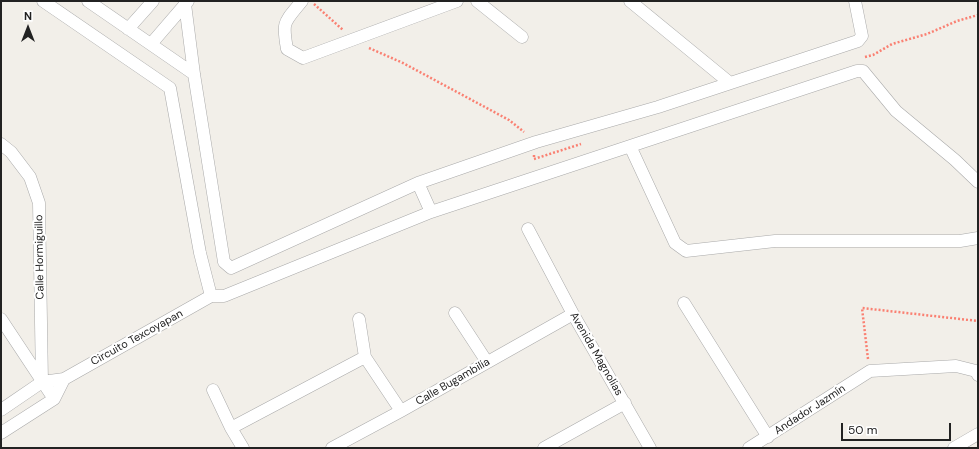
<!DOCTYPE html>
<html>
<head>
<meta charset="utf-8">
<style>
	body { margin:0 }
	#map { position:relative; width:979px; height:449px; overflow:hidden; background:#f2efe9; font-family:"DM Sans",sans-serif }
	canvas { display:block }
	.frame { position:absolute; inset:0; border:2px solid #222; pointer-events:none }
	.north { position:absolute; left:8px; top:8px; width:40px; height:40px; -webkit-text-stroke:3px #fff; paint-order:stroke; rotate:0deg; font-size:11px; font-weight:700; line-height:16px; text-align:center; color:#222 }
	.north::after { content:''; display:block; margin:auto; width:14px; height:18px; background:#222; clip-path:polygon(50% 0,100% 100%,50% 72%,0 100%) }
	.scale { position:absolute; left:841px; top:423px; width:110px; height:18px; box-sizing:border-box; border:2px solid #222; border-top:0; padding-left:5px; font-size:12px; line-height:14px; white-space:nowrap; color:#222; -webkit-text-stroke:3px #fff; paint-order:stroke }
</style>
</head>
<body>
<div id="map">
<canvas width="979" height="449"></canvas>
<div class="frame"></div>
<div class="north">N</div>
<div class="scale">50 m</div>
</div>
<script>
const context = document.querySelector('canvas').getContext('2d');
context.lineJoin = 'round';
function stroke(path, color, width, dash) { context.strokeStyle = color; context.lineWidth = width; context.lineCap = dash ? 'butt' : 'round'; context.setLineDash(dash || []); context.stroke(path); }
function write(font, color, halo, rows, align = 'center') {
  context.font = font + ' "DM Sans",sans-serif'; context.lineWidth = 4; context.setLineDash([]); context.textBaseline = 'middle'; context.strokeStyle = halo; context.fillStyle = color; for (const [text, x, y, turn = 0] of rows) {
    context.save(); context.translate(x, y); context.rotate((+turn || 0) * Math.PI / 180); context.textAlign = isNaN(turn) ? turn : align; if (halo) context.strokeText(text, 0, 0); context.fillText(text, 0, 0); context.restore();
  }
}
const street = new Path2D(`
	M 43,1 L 170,88 L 200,253 L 211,296
	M 88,1 L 194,74
	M 302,1 C 284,23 282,21 287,49 L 303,58 L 457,1
	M 477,1 L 522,37
	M 630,1 L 730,83
	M 185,4 L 194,74 L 224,262 L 231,268 L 418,183 L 536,142 L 658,107 L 858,41 L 862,36 L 855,1
	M 128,29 L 153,1
	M 151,44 L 188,1
	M 1,144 L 11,152 L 30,177 L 39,203 L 42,382
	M 630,146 L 675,243 L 686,251 L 775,241 L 960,241 L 978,238
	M 418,183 L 431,212
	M 528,229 L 573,314 L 650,448
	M 684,303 L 768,437
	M 455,313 L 487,362
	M 1,319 L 54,399
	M 359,319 L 365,357 L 401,411
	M 213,390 L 231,428 L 243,448
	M 1,410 L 42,382 L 64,379 L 211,296 L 224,296 L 431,212 L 857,71 L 863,71 L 896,111 L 955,160 L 978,182
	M 231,428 L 365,357
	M 1,433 L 54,399 L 64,379
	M 332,448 L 401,411 L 573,314
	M 544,448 L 625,403
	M 749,448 L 870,371 L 956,366 L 976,371 L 978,375
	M 954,448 L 978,434`);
stroke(street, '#a9a9a9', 13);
stroke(new Path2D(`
	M 314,4 L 343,30
	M 369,48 L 403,63 L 509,120 L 524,132
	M 865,57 L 873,55 L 892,44 L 927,34 L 957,21 L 978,15
	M 534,155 L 534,159 L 581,144
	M 868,359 L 862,308 L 978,321`), '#fa8072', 2.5, [2, 2]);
stroke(street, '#fff', 12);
write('11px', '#222', '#fff', [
	["Calle Hormiguillo",40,257,-91],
	["Circuito Texcoyapan",137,338,-29],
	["Avenida Magnolias",596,354,60],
	["Calle Bugambilia",453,382,-30],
	["Andador Jazmín",810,410,-33]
]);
</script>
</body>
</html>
